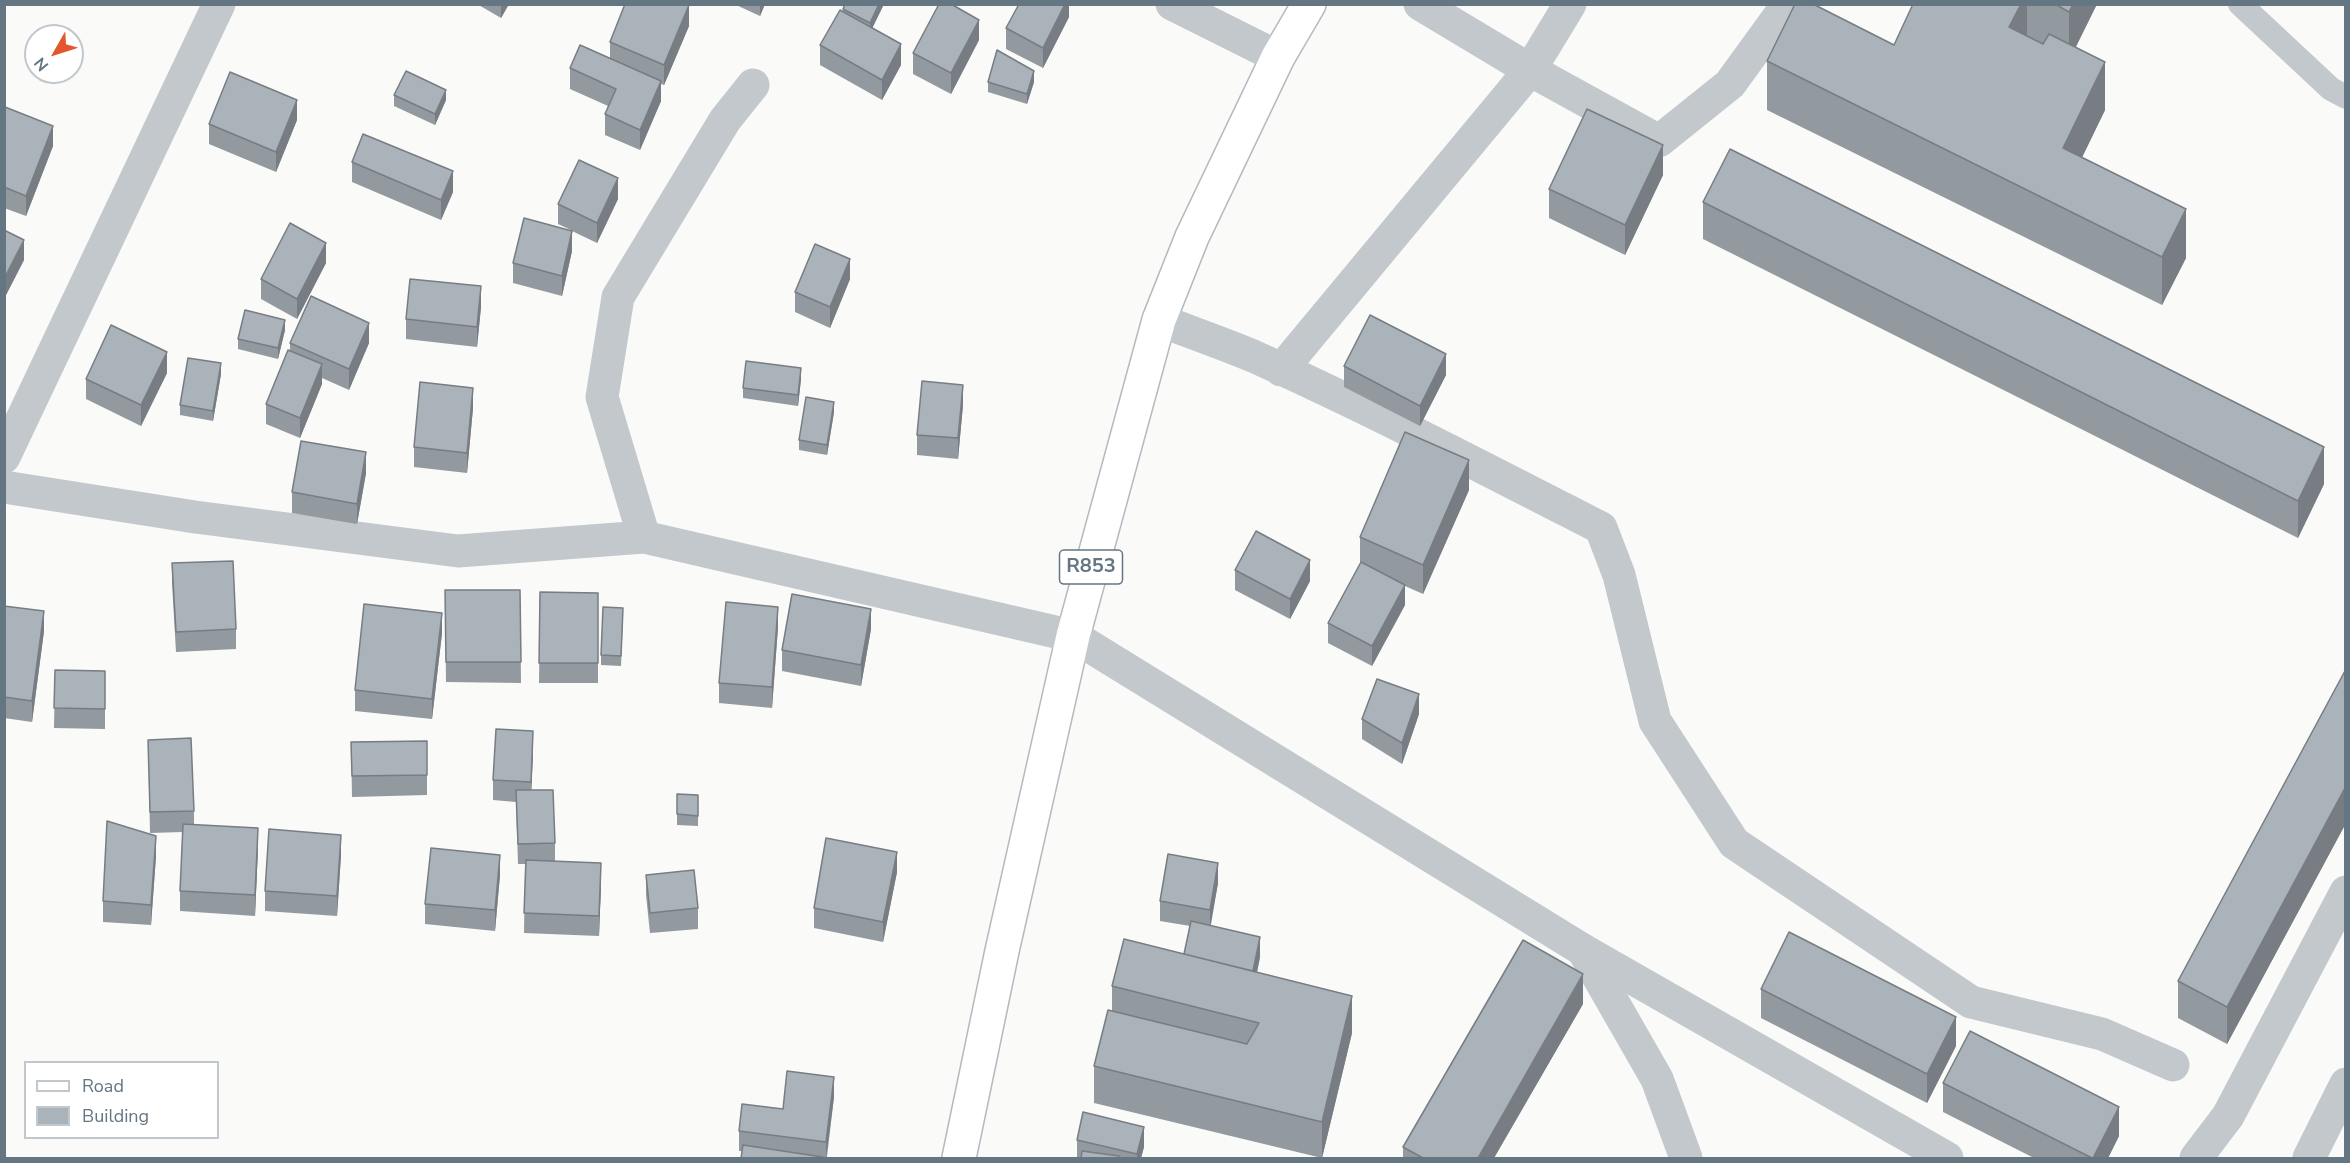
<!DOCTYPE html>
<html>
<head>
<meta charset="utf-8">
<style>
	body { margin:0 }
	#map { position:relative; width:2350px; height:1163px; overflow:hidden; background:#fafaf8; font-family:"Nunito Sans",sans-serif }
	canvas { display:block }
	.frame { position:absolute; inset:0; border:6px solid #657683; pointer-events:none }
	.legend { position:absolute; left:24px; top:1061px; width:195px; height:78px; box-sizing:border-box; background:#fff; border:2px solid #c1c8cd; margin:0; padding:8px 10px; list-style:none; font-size:18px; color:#657683 }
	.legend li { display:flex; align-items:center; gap:12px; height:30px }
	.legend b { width:30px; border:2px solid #c1c8cd }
	.north { position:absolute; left:24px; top:24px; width:60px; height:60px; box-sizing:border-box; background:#fff; border:2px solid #c1c8cd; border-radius:50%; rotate:231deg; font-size:16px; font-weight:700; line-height:24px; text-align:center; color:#657683 }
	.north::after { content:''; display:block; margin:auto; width:21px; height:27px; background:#e4572e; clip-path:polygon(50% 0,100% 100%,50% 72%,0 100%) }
</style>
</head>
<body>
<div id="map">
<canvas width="2350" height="1163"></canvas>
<div class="frame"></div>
<ul class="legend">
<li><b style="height:8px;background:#fff"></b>Road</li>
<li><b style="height:16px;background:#aab3b9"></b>Building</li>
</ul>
<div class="north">N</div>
</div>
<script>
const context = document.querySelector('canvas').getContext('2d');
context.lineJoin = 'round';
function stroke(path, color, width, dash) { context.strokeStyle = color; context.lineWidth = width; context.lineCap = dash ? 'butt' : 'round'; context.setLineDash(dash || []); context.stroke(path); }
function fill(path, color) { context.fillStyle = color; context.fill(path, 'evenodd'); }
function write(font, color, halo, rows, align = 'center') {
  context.font = font + ' "Nunito Sans",sans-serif'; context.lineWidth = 6; context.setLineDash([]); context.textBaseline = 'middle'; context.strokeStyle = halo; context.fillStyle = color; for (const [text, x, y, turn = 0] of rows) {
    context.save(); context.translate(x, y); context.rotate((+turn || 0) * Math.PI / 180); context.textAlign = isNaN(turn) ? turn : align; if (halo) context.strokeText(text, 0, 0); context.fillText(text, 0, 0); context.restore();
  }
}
const primary = new Path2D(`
	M 959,1158 L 1002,951 L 1073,636 L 1159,320 L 1192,237 L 1278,57 L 1309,4`);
stroke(primary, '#b5babe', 36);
stroke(new Path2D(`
	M 2240,4 L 2331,89 L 2346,97`), '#c3c8cc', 24);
stroke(new Path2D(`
	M 1172,4 L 1278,57
	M 1420,4 L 1530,70 L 1659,141 L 1730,84 L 1788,4
	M 1159,320 C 1190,332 1222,343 1253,356 C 1371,409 1486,469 1601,528 L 1619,575 L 1655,721 L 1734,843 L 1971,1002 L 2102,1034 L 2173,1065
	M 1281,370 L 1530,70 L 1570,4
	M 4,457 L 219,4
	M 4,487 L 195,517 L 458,551 L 644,537 L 1073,636
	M 644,537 L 602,397 L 618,297 L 725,120 L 753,85
	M 1583,950 L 1657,1079 L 1686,1158
	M 2196,1158 L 2228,1116 L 2346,892
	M 2309,1158 L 2346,1084`), '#c3c8cc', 33);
stroke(new Path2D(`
	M 1073,636 L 1583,950 L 1947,1158`), '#c3c8cc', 33);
stroke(primary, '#fff', 33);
fill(new Path2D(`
	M 477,4 L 509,4 L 501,18 Z
	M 734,4 L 765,4 L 760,16 Z
	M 884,4 L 872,28 L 901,65 L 882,100 L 820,65 L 820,45 L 843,11 L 843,9 Z
	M 1069,4 L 1069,17 L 1043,68 L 1006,49 L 1006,28 Z
	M 1913,4 L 2097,4 L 2076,47 L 2105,110 L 2082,157 L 2186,258 L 2162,305 L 1767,110 L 1767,61 L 1894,45 Z
	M 689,26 L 664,85 L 661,84 L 661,101 L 640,150 L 605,135 L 605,114 L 608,106 L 570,89 L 570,68 L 610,58 L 610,42 Z
	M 979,40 L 951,94 L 913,74 L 913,53 Z
	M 988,82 L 1034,82 L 1027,104 L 988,92 Z
	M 394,95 L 446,100 L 435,125 L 394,106 Z
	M 4,108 L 53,146 L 26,216 L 4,208 Z
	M 297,120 L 276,172 L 209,144 L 209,124 Z
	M 352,162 L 453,192 L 441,220 L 352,182 Z
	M 1663,175 L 1625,255 L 1549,218 L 1549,189 Z
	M 618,199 L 597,243 L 572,231 L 572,251 L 562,296 L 513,283 L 513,263 L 571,230 L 558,224 L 558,204 Z
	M 1703,202 L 2324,484 L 2298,538 L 1703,239 Z
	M 4,230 L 24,260 L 6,295 L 4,294 Z
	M 326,263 L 297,319 L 261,299 L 261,279 Z
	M 850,279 L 830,328 L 795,312 L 795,292 Z
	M 481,307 L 477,347 L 406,339 L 406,319 Z
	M 285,330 L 278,359 L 238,349 L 238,339 Z
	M 290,343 L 369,343 L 349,390 L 322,378 L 322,384 L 300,438 L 266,424 L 266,404 L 290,351 Z
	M 1344,366 L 1446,375 L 1420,426 L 1344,387 Z
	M 167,373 L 141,426 L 86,399 L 86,379 Z
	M 221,374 L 213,421 L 180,415 L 180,405 Z
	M 801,379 L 798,406 L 743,398 L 743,388 Z
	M 963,405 L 958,459 L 917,455 L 917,435 Z
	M 473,408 L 467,473 L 414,467 L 414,447 Z
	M 834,412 L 827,455 L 799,450 L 799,440 Z
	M 366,473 L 357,524 L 292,513 L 292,492 Z
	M 1469,490 L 1423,594 L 1405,586 L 1405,605 L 1372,666 L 1328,643 L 1328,623 L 1360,564 L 1360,537 Z
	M 172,563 L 236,629 L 236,649 L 176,652 L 172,583 Z
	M 1235,570 L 1310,581 L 1290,619 L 1235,590 Z
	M 445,590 L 520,590 L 521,683 L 446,682 Z
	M 540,592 L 598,593 L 598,683 L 539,683 Z
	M 4,606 L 44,631 L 32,722 L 4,718 Z
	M 623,618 L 621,666 L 601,665 L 601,655 Z
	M 778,627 L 772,708 L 719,703 L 719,683 Z
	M 871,629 L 861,686 L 782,671 L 782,650 Z
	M 442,633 L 432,719 L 355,711 L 355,690 Z
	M 2346,669 L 2346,823 L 2227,1044 L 2178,1018 L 2178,981 Z
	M 55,670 L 105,671 L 105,729 L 54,728 Z
	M 1419,714 L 1402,764 L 1362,739 L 1362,719 Z
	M 148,740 L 194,811 L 194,824 L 258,848 L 255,916 L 180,911 L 180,891 L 183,832 L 150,833 Z
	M 427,741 L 427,795 L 352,797 L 351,742 Z
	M 533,751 L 531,790 L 555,843 L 555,861 L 601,884 L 599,936 L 524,933 L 525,864 L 518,864 L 516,802 L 493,800 L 493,780 Z
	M 677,794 L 698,795 L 698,826 L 677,825 Z
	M 341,855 L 337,916 L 265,911 L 265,891 Z
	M 156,856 L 151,925 L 103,922 L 103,901 Z
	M 897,872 L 883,942 L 814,928 L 814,908 Z
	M 500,875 L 495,931 L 425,924 L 425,904 Z
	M 646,875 L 698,908 L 698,929 L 650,933 L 646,895 Z
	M 1218,883 L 1210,925 L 1260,957 L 1257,972 L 1352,1033 L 1322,1158 L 1094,1103 L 1094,1066 L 1112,1011 L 1112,986 L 1184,954 L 1190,926 L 1160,921 L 1160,901 Z
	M 1761,989 L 1956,1046 L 1927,1103 L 1761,1018 Z
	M 1583,1004 L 1494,1158 L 1403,1158 L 1403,1147 Z
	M 1943,1083 L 2119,1136 L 2108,1158 L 2034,1158 L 1943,1112 Z
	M 834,1097 L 827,1157 L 739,1151 L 739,1131 L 783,1109 Z
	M 1077,1140 L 1144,1147 L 1141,1158 L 1077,1158 Z`), '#929a9f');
fill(new Path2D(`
	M 501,4 L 509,4 L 501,18 Z
	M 760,4 L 765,4 L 760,16 Z
	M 879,4 L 884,4 L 870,33 L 870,23 Z
	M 1065,4 L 1069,4 L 1069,17 L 1043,68 L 1043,48 Z
	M 2021,4 L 2027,4 L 2027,39 L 2009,27 Z
	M 2073,4 L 2097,4 L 2069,60 L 2069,12 Z
	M 689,5 L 689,26 L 664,85 L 664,65 Z
	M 979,20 L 979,40 L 951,94 L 951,73 Z
	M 901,44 L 901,65 L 882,100 L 882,80 Z
	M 2105,62 L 2105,110 L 2063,197 L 2063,148 Z
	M 1034,71 L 1034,82 L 1027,104 L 1027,94 Z
	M 661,81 L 661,101 L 640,150 L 640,130 Z
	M 446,90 L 446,100 L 435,125 L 435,114 Z
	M 297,100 L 297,120 L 276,172 L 276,152 Z
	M 53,126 L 53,146 L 26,216 L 26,196 Z
	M 1663,145 L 1663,175 L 1625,255 L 1625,225 Z
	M 453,171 L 453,192 L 441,220 L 441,200 Z
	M 618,178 L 618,199 L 597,243 L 597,223 Z
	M 2186,209 L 2186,258 L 2162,305 L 2162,257 Z
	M 572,231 L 572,251 L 562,296 L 562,276 Z
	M 24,240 L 24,260 L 6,295 L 6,275 Z
	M 326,243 L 326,263 L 297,319 L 297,299 Z
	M 850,259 L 850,279 L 830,328 L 830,307 Z
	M 481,286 L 481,307 L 477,347 L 477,327 Z
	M 285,320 L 285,330 L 278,359 L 278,348 Z
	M 369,323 L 369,343 L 349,390 L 349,369 Z
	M 167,352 L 167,373 L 141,426 L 141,405 Z
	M 1446,354 L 1446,375 L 1420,426 L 1420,406 Z
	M 221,363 L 221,374 L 213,421 L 213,411 Z
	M 322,364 L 322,384 L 300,438 L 300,418 Z
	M 801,368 L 801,379 L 798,406 L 798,395 Z
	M 963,385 L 963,405 L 958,459 L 958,438 Z
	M 473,388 L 473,408 L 467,473 L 467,453 Z
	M 834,402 L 834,412 L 827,455 L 827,445 Z
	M 2324,447 L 2324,484 L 2298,538 L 2298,501 Z
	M 366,452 L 366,473 L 357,524 L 357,504 Z
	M 1469,460 L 1469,490 L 1423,594 L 1423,565 Z
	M 1310,560 L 1310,581 L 1290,619 L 1290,599 Z
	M 1405,585 L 1405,605 L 1372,666 L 1372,646 Z
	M 778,607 L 778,627 L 772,708 L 772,687 Z
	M 871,609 L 871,629 L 861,686 L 861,665 Z
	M 44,611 L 44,631 L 32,722 L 32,701 Z
	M 442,613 L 442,633 L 432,719 L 432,699 Z
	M 1419,694 L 1419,714 L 1402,764 L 1402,743 Z
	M 533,731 L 533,751 L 531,803 L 531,782 Z
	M 2346,786 L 2346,823 L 2227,1044 L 2227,1007 Z
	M 258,828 L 258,848 L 255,916 L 255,895 Z
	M 341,835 L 341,855 L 337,916 L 337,896 Z
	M 156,836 L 156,856 L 151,925 L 151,905 Z
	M 897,852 L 897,872 L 883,942 L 883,922 Z
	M 500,855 L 500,875 L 495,931 L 495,910 Z
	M 601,863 L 601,884 L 599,936 L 599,916 Z
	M 1218,863 L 1218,883 L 1210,930 L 1210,910 Z
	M 1260,937 L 1260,957 L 1252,997 L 1252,977 Z
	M 1583,974 L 1583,1004 L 1494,1158 L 1478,1158 Z
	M 1352,996 L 1352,1033 L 1322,1158 L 1322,1122 Z
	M 1956,1017 L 1956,1046 L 1927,1103 L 1927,1074 Z
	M 834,1077 L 834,1097 L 826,1158 L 826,1142 Z
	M 2119,1107 L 2119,1136 L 2108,1158 L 2093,1158 Z
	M 1144,1127 L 1144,1147 L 1141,1158 L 1137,1158 L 1137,1154 Z`), '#777d82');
const building = new Path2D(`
	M 625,4 L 687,4 L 689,5 L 664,65 L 610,42 Z
	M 845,4 L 879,4 L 870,23 L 843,9 Z
	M 939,4 L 951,4 L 979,20 L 951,73 L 913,53 Z
	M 1019,4 L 1065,4 L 1043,48 L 1006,28 Z
	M 1795,4 L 1813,4 L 1894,45 L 1913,4 L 2021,4 L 2009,27 L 2043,44 L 2049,34 L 2105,62 L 2063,148 L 2186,209 L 2162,257 L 1767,61 Z
	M 2055,4 L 2073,4 L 2069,12 Z
	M 840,10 L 901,44 L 882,80 L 820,45 Z
	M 580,45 L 661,81 L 640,130 L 605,114 L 616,89 L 570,68 Z
	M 997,50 L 1034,71 L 1027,94 L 988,82 Z
	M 406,71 L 446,90 L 435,114 L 394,95 Z
	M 230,72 L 297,100 L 276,152 L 209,124 Z
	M 5,107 L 53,126 L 26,196 L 4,187 Z
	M 1587,109 L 1663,145 L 1625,225 L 1549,189 Z
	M 363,134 L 453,171 L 441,200 L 352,162 Z
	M 1730,149 L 2324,447 L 2298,501 L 1703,202 Z
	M 579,160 L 618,178 L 597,223 L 558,204 Z
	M 524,218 L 572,231 L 562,276 L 513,263 Z
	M 290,223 L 326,243 L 297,299 L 261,279 Z
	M 4,230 L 24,240 L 6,275 L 4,274 Z
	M 815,244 L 850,259 L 830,307 L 795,292 Z
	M 410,279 L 481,286 L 477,327 L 406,319 Z
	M 311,296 L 369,323 L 349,369 L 290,343 Z
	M 245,310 L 285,320 L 278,348 L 238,339 Z
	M 1370,315 L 1446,354 L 1420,406 L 1344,366 Z
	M 111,325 L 167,352 L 141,405 L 86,379 Z
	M 288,350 L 322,364 L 300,418 L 266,404 Z
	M 188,358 L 221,363 L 213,411 L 180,405 Z
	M 746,361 L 801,368 L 798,395 L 743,388 Z
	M 922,381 L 963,385 L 958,438 L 917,435 Z
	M 420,382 L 473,388 L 467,453 L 414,447 Z
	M 806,397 L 834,402 L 827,445 L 799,440 Z
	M 1405,432 L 1469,460 L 1423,565 L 1360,537 Z
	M 301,441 L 366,452 L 357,504 L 292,492 Z
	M 1256,531 L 1310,560 L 1290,599 L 1235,570 Z
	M 233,561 L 236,629 L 176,632 L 172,563 Z
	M 1361,562 L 1405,585 L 1372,646 L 1328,623 Z
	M 445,590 L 520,590 L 521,662 L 446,662 Z
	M 540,592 L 598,593 L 598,663 L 539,663 Z
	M 792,594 L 871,609 L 861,665 L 782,650 Z
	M 726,602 L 778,607 L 772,687 L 719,683 Z
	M 364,604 L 442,613 L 432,699 L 355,690 Z
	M 4,606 L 44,611 L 32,701 L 4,697 Z
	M 603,607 L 623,608 L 621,656 L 601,655 Z
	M 2346,669 L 2346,786 L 2227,1007 L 2178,981 Z
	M 55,670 L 105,671 L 105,709 L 54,708 Z
	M 1377,679 L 1419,694 L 1402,743 L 1362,719 Z
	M 496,729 L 533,731 L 531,782 L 493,780 Z
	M 191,738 L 194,811 L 150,812 L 148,740 Z
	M 427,741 L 427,775 L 352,776 L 351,742 Z
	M 516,790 L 553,790 L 555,843 L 518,844 Z
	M 677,794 L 698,795 L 698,816 L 677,814 Z
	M 107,821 L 156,836 L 151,905 L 103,901 Z
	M 183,824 L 258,828 L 255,895 L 180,891 Z
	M 269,829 L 341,835 L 337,896 L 265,891 Z
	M 826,838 L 897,852 L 883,922 L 814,908 Z
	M 431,848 L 500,855 L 495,910 L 425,904 Z
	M 1168,854 L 1218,863 L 1210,910 L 1160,901 Z
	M 526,860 L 601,863 L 599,916 L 524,913 Z
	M 694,870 L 698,908 L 650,913 L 646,875 Z
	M 1191,921 L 1260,937 L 1253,971 L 1184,954 Z
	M 1789,932 L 1956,1017 L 1927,1074 L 1761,989 Z
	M 1124,939 L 1352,996 L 1322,1122 L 1094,1066 L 1108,1010 L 1247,1044 L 1259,1023 L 1112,986 Z
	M 1523,940 L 1583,974 L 1478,1158 L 1423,1158 L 1403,1147 Z
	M 1970,1031 L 2119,1107 L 2093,1158 L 2092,1158 L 1943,1083 Z
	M 787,1071 L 834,1077 L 826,1142 L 739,1131 L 742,1104 L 783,1109 Z
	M 1083,1112 L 1144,1127 L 1137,1154 L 1077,1140 Z
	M 743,1145 L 829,1158 L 741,1158 Z
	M 1082,1151 L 1119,1156 L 1119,1158 L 1081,1158 Z`);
fill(building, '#aab3b9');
stroke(building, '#777d82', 1.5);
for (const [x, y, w] of [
	[1091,567,63]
]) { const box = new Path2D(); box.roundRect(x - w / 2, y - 17, w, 34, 4.5); context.fillStyle = '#fff'; context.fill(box); stroke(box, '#657683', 1.5); }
write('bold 20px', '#657683', null, [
	["R853",1091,567]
]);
</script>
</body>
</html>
